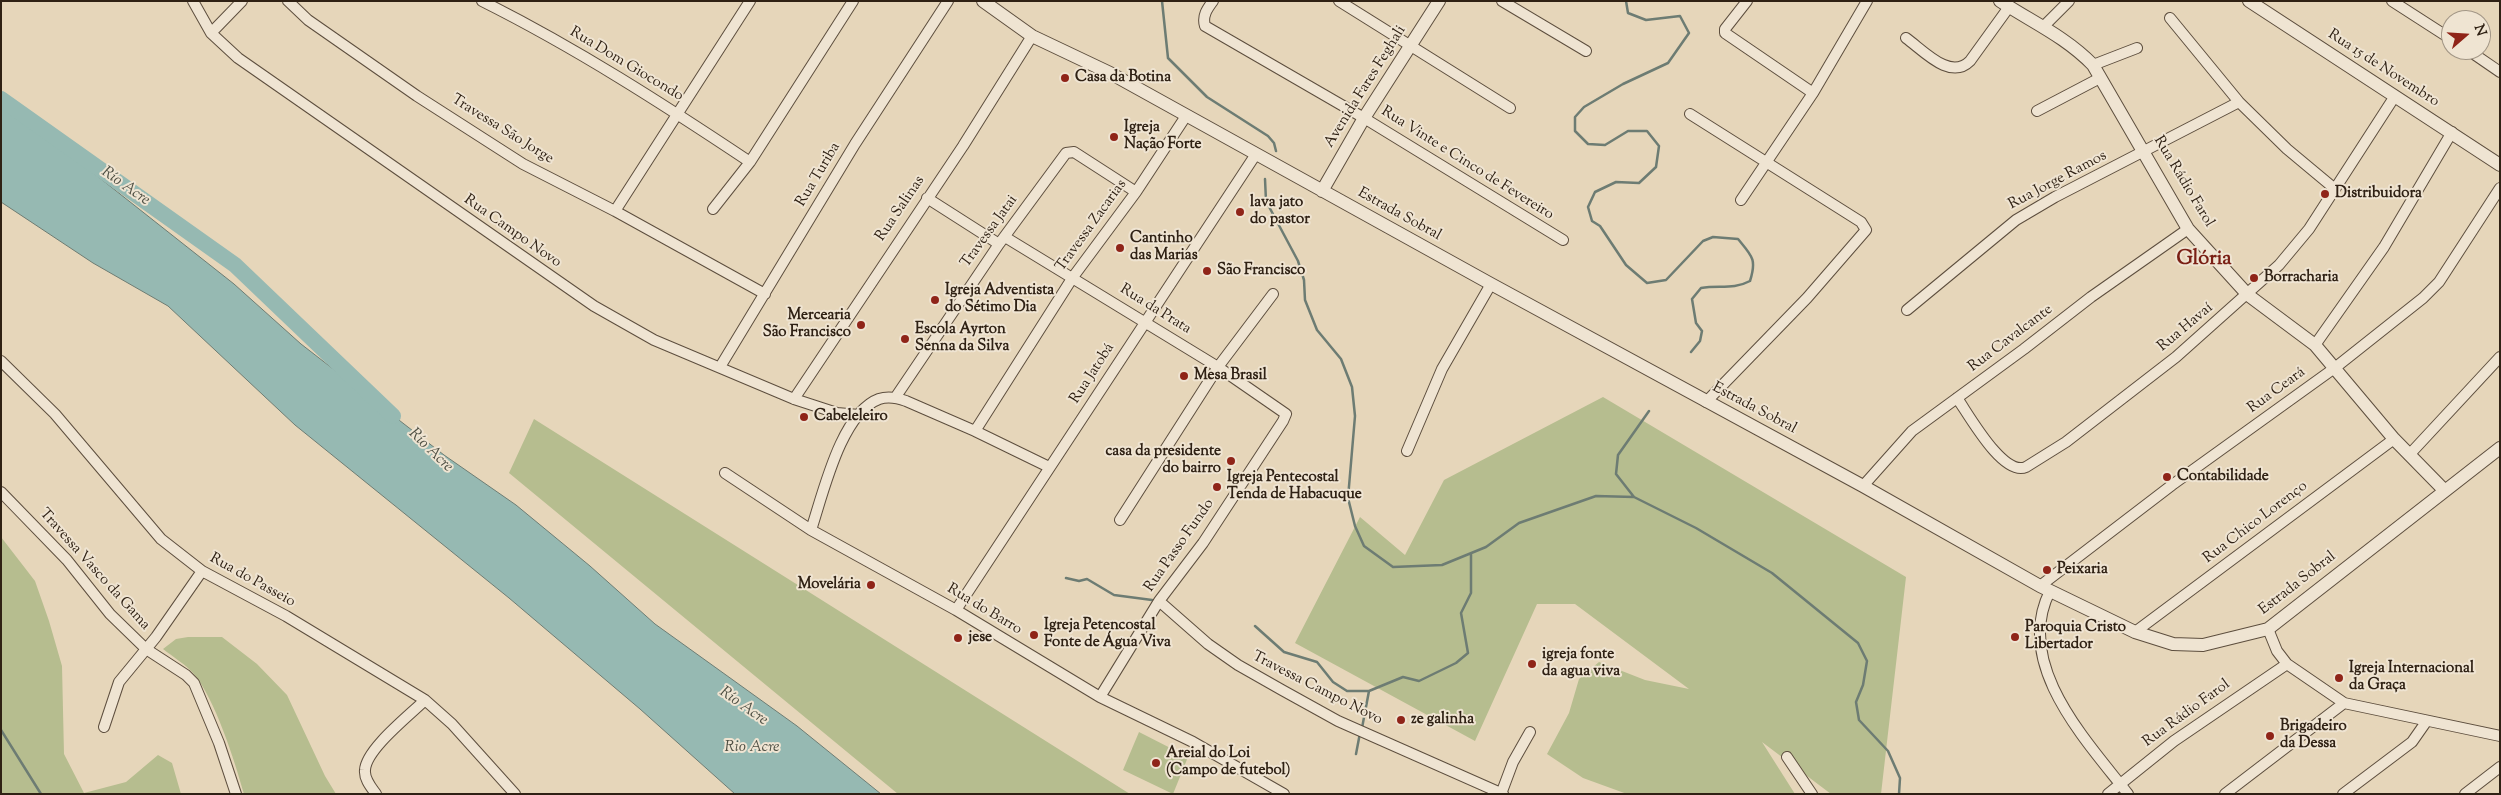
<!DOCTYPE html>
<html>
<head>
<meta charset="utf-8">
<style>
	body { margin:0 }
	#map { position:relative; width:2501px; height:795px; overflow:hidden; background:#e6d6ba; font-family:"Sorts Mill Goudy",serif }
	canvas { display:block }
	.frame { position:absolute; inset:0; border:2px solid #2f2114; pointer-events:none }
	.north { position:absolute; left:2441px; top:10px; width:50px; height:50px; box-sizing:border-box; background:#efe4d2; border:1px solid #a29686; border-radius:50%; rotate:71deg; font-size:14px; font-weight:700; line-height:20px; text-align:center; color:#2f2114 }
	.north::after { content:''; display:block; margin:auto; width:18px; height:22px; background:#8f2418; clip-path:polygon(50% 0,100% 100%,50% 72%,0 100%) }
</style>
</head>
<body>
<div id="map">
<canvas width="2501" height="795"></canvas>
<div class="frame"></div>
<div class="north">N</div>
</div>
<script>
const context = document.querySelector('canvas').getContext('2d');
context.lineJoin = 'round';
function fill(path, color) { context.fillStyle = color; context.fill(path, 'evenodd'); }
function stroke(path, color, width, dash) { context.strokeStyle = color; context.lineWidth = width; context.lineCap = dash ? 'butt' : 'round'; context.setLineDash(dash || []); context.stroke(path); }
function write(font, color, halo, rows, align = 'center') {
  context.font = font + ' "Sorts Mill Goudy",serif'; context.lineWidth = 4; context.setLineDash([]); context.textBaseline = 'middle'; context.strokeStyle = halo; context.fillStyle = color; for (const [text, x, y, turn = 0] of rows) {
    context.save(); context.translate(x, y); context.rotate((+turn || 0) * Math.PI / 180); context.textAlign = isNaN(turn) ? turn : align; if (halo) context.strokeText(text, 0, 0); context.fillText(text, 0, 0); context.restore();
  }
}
fill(new Path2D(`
	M 1603,397 L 1906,577 L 1881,794 L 1831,794 L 1762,742 L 1795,794 L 1627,794 L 1583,778 L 1547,754 L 1569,713 L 1579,679 L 1599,662 L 1645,680 L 1689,689 L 1575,604 L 1537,604 L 1475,741 L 1295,643 L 1360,517 L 1405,555 L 1444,480 Z
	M 534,419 L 1130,794 L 898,794 L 509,473 Z
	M 1,537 L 35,581 L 49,621 L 62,666 L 64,754 L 84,793 L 126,782 L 158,755 L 172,763 L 181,794 L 1,794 Z
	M 188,637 L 222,637 L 257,664 L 287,695 L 325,776 L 336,794 L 244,794 C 235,762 215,698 193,673 C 185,664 173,657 163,649 L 176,639 Z
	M 1139,732 L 1188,757 L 1173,794 L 1123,770 Z`), '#b6bd8f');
const water = new Path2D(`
	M 1,100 L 234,284 L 301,344 L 444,455 L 516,505 L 590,566 L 655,624 L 797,726 L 881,794 L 735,794 L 640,709 L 509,598 L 295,425 L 168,306 L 93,263 L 1,202 Z`);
fill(water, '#96b9b2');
stroke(water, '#6d7c73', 1);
stroke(new Path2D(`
	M 1162,1 L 1168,58 L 1207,97 L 1268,136 L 1274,143 L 1276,151
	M 1626,1 L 1628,13 L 1646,20 L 1680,16 L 1689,33 L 1668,63 L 1623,84 L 1584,107 L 1575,117 L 1575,131 L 1588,144 L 1605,145 L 1628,131 L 1647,131 L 1659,146 L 1656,167 L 1639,183 L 1616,182 L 1595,192 L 1588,207 L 1592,221 L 1600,226 L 1626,265 L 1647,283 L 1666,280 L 1703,241 L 1713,237 L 1738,239 C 1752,256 1757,259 1750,281 C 1733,290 1720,285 1701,288 L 1692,299 L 1696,323 L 1702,331 L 1700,341 L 1691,352
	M 1265,179 L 1266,201 L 1298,261 L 1304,280 L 1305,300 L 1317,330 L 1341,359 L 1352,387 L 1355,416 L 1348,498 L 1355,526 L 1364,546 L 1393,567 L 1442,565 L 1486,547 L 1519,523 L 1596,496 L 1634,497 L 1696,528 L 1772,573 L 1858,643 L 1867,661 L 1863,685 L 1856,702 L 1859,720 L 1888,751 L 1900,778 L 1899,794
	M 1634,497 L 1616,474 L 1618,455 L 1649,411
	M 1066,578 L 1079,581 L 1087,579 L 1114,595 L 1152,600
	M 1255,626 L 1284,652 L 1317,662 L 1333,682 L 1347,691 L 1369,691 L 1403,677 L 1419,681 L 1456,663 L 1468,653 L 1461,613 L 1471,593 L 1471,554
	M 1362,728 L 1369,691
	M 1,730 L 41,794
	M 1356,754 L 1360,733`), '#6d7c73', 2.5);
stroke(new Path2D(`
	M 1,99 L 235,265 L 393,416`), '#96b9b2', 16);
const minor = new Path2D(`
	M 193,1 L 211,33 L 238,58 L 594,306 L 654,340 L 794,399 L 837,413 L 859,415
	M 288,1 L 308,20 L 417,96 L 523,164 L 615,211 L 765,294
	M 482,1 C 576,48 663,104 750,162
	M 1213,1 C 1207,9 1202,16 1205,26 L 1364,118 L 1563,240
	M 1339,1 L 1510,108
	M 1502,1 L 1586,51
	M 1747,1 L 1725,29 L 1725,33 L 1813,93
	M 2392,1 L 2451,39
	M 2170,18 L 2239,102 L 2287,149 L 2335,189
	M 2044,26 L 2069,1
	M 211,33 L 242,1
	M 1906,38 C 1923,50 1950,81 1970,61 L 2009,7
	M 2468,50 L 2500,72
	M 2093,65 L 2137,48
	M 2037,111 L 2100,78
	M 1690,114 L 1861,222 L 1866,230 L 1807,298 L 1706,402
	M 927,198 L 999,244
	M 1741,200 L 1813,93 L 1867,1
	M 713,209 L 750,162 L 853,1
	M 615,211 L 750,1
	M 1005,237 L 1218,367 L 1286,414 L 1283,421 L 1203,543 L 1159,601 L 1100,697
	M 1907,310 L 2016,220 L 2055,197 L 2239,102
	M 2315,345 L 2384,247 L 2452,132
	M 1,361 L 55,414 L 161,539 L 202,571 L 286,616 L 425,700 L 452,724 L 515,794
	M 720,367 L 855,144 L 948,1
	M 895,398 L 999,244 L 1066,153 L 1074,152 L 1136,192
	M 1957,398 C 1969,415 2003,477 2026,467 L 2066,442 L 2176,357 L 2279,265 L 2309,229 L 2395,96
	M 794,399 L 963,146 L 1032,36
	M 975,431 L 1073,277 L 1136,192 L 1186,116
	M 1407,451 L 1442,369 L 1491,284
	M 2409,455 L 2500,357
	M 725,473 L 811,530 L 956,610 L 1100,697 L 1193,742 L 1284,794
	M 1863,486 L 1912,431 L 2024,349 L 2091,297 L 2188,229
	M 1,492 L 67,560 L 110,614 L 146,649 L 186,675 L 194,683 L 219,743 L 236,794
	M 1120,520 L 1218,367 L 1273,294
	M 811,530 C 823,494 841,413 879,399 C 888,396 898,398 906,401 L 975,431 L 1049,467
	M 2040,586 L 2172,485 L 2336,367 L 2423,298 L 2439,282 L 2500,188
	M 2050,591 C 2013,664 2086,740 2128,794
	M 1159,601 L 1208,644 L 1238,665 L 1282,690 L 1338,721 L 1503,794
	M 956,610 L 1256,154
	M 2268,629 L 2277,651 L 2287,664 L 2344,703 L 2500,736
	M 2135,632 L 2394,439
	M 104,727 L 119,682 L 156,637 L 202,571
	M 1787,757 L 1812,794
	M 376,794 C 371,787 364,779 365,770 C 366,749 410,715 425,700
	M 1501,794 L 1513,762 L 1530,732
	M 2108,794 L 2174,741 L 2287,664
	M 2225,794 L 2344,703
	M 2343,794 L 2412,742 L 2426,722
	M 2465,794 L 2500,767`);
const tertiary = new Path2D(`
	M 983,1 L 1032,36 L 1110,73 L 1491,284 L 1863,486 L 2040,586 L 2135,632 L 2173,644 L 2203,645 L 2268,629 L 2500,448
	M 2000,1 C 2032,22 2066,37 2093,65 L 2188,229 L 2248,295 L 2315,345 L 2394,439 L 2444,490
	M 2249,1 L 2500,165
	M 1322,191 L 1364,118 L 1439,1`);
stroke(minor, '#5d4e3e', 12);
stroke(tertiary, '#5d4e3e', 14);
stroke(minor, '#efe4d2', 10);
stroke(tertiary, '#efe4d2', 12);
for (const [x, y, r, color] of [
	[1065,78,5,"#8f2418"],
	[1114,137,5,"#8f2418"],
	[2325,194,5,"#8f2418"],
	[1240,212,5,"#8f2418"],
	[1120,248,5,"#8f2418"],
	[1207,271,5,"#8f2418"],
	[2254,278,5,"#8f2418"],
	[935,300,5,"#8f2418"],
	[861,325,5,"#8f2418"],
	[905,339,5,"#8f2418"],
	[1184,376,5,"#8f2418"],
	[804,417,5,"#8f2418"],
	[1231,461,5,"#8f2418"],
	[2167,477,5,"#8f2418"],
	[1217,487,5,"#8f2418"],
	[2047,570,5,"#8f2418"],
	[871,585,5,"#8f2418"],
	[1034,635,5,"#8f2418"],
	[2015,637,5,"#8f2418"],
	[958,638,5,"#8f2418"],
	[1532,664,5,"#8f2418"],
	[2339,678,5,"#8f2418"],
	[1401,720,5,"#8f2418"],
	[2270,736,5,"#8f2418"],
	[1156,763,5,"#8f2418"]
]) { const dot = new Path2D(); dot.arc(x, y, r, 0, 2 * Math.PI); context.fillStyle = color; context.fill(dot); stroke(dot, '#efe4d2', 2); }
write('15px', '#2f2114', '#efe4d2', [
	["Rua Dom Giocondo",626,65,31],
	["Rua 15 de Novembro",2383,69,33],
	["Avenida Fares Feghali",1366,87,-58],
	["Travessa São Jorge",502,130,32],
	["Rua Vinte e Cinco de Fevereiro",1467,164,32],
	["Rua Turiba",819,175,-59],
	["Rua Jorge Ramos",2058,181,-28],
	["Rua Rádio Farol",2183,182,59],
	["Rua Salinas",901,209,-56],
	["Estrada Sobral",1399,215,29],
	["Travessa Zacarias",1092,226,-54],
	["Rua Campo Novo",512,232,35],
	["Travessa Jatai",990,232,-54],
	["Rua da Prata",1155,310,32],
	["Rua Havaí",2186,328,-40],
	["Rua Cavalcante",2011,339,-37],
	["Rua Jatobá",1093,374,-57],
	["Rua Ceará",2277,391,-36],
	["Estrada Sobral",1754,409,28],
	["Rua Chico Lorenço",2256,523,-37],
	["Rua Passo Fundo",1180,546,-55],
	["Travessa Vasco da Gama",94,570,48],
	["Rua do Passeio",252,581,29],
	["Estrada Sobral",2298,584,-38],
	["Rua do Barro",984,610,31],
	["Travessa Campo Novo",1317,689,27],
	["Rua Rádio Farol",2187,714,-36]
]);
write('bold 15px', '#2f2114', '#efe4d2', [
	["Casa da Botina",1075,78],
	["Igreja",1124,128],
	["Nação Forte",1124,145],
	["Distribuidora",2335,194],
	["lava jato",1250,203],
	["do pastor",1250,220],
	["Cantinho",1130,239],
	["das Marias",1130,256],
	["São Francisco",1217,271],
	["Borracharia",2264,278],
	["Igreja Adventista",945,291],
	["do Sétimo Dia",945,308],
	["Mercearia",851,316,"right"],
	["São Francisco",851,333,"right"],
	["Escola Ayrton",915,330],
	["Senna da Silva",915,347],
	["Mesa Brasil",1194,376],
	["Cabeleleiro",814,417],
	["casa da presidente",1221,452,"right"],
	["do bairro",1221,469,"right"],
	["Contabilidade",2177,477],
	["Igreja Pentecostal",1227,478],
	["Tenda de Habacuque",1227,495],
	["Peixaria",2057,570],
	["Movelária",861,585,"right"],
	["Igreja Petencostal",1044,626],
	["Fonte de Água Viva",1044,643],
	["Paroquia Cristo",2025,628],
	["Libertador",2025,645],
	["jese",968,638],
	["igreja fonte",1542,655],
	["da agua viva",1542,672],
	["Igreja Internacional",2349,669],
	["da Graça",2349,686],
	["ze galinha",1411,720],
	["Brigadeiro",2280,727],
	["da Dessa",2280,744],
	["Areial do Loi",1166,754],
	["(Campo de futebol)",1166,771]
], 'left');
write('italic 16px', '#4e4f43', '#efe4d2', [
	["Río Acre",125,187,35],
	["Río Acre",430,451,44],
	["Río Acre",743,707,35],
	["Rio Acre",752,748]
]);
write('bold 20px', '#7a1f14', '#efe4d2', [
	["Glória",2204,261]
]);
</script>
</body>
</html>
